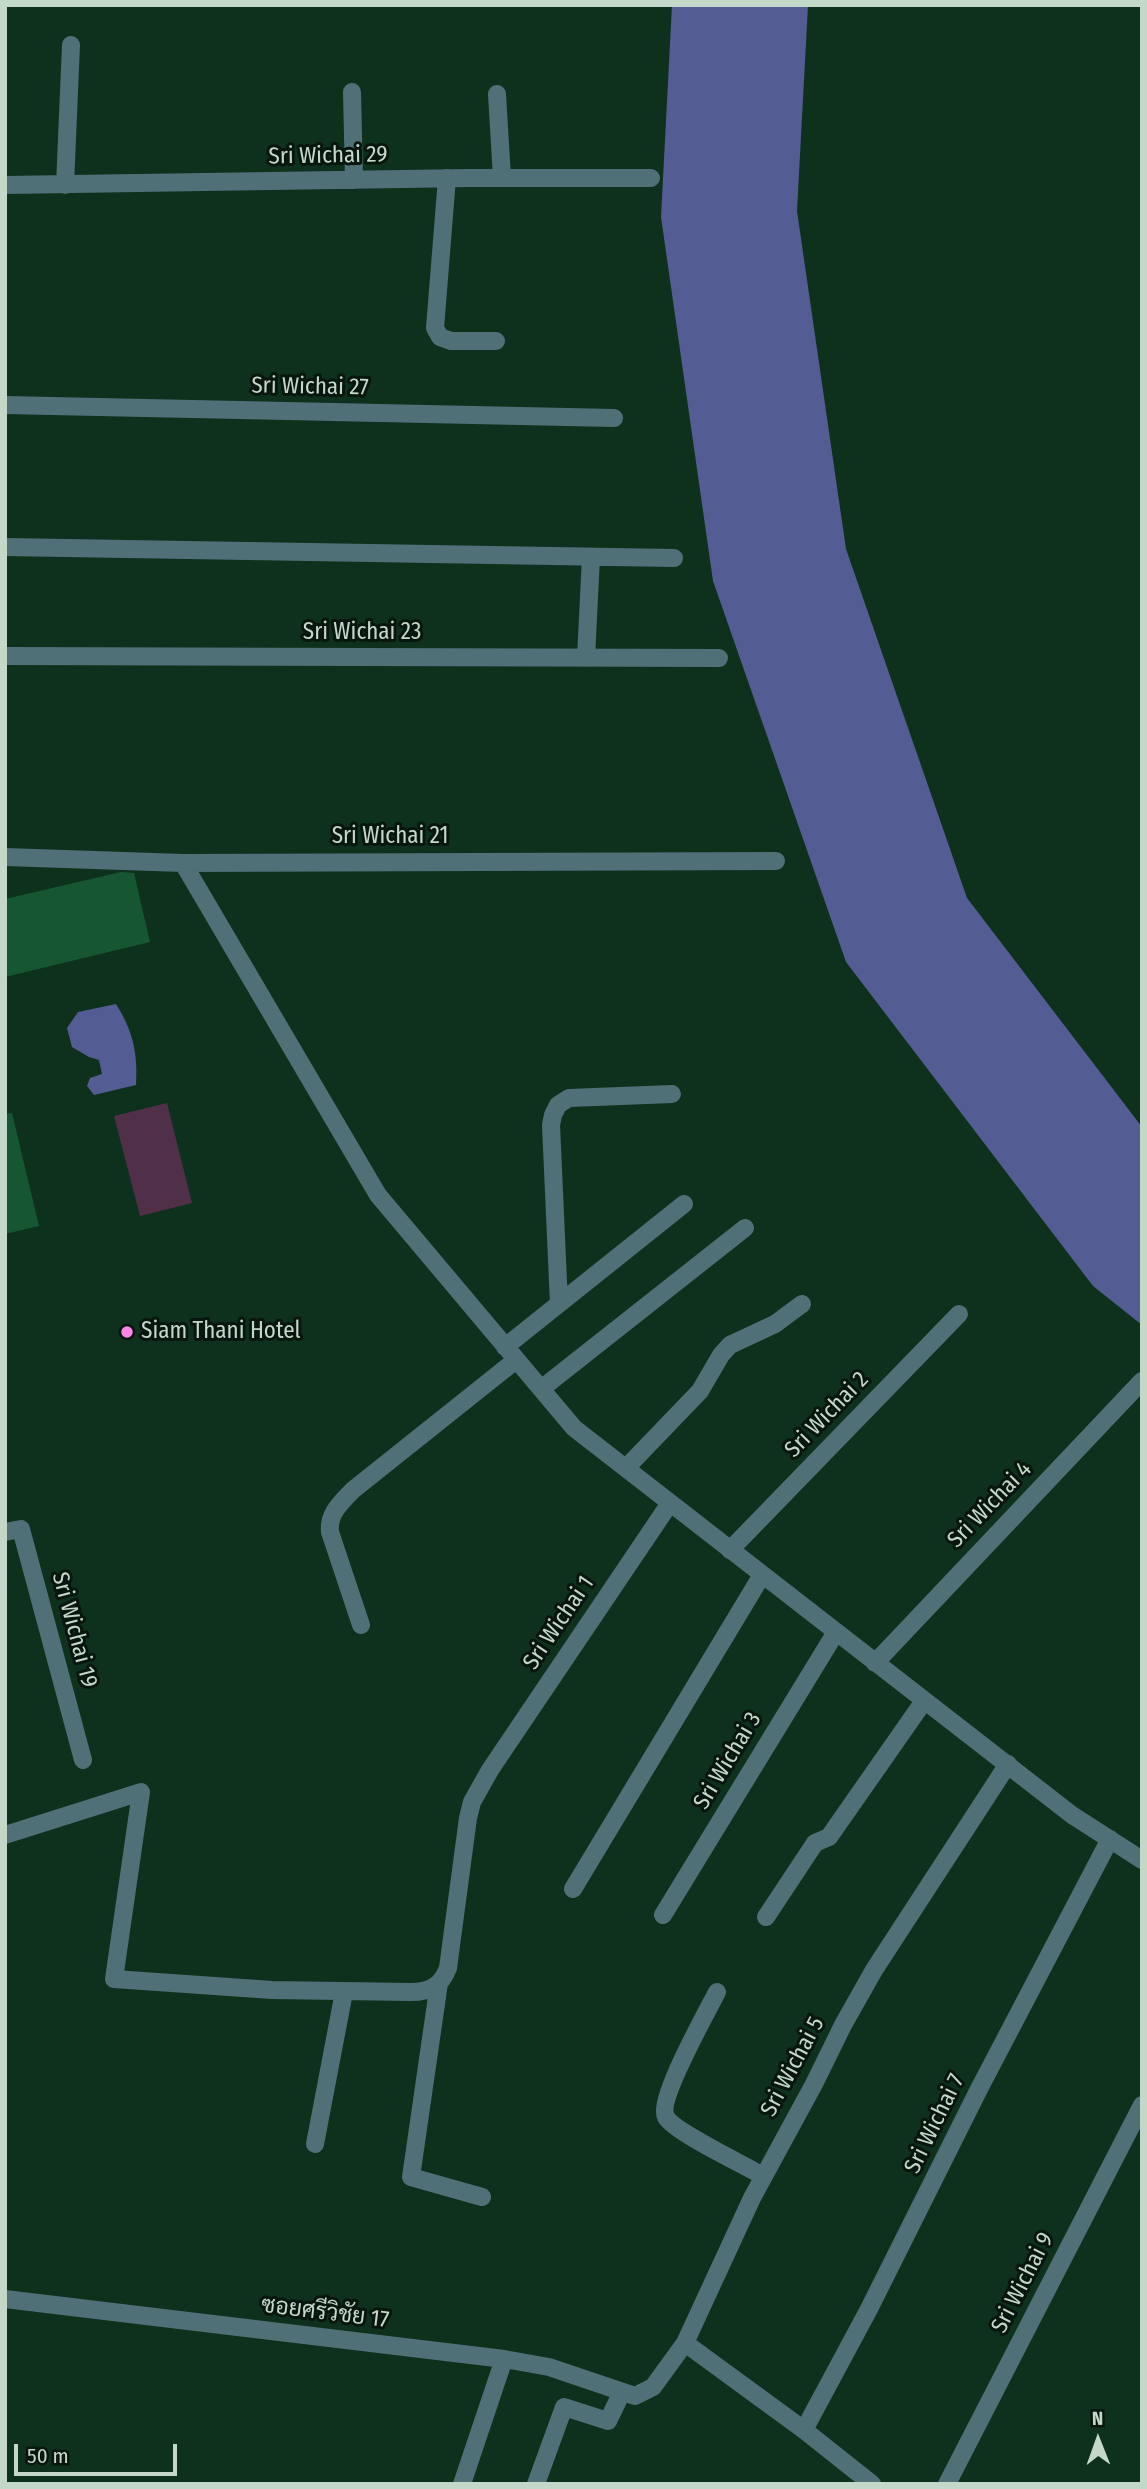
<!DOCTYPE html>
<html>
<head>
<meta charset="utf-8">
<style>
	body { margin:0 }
	#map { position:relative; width:1147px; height:2489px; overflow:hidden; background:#0e311d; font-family:"Fira Sans Condensed",sans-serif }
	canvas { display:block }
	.frame { position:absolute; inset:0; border:7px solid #c4d8ca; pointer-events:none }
	.north { position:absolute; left:1063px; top:2405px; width:70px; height:70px; -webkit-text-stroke:5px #08160d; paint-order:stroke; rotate:359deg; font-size:19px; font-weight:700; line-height:28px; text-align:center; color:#c4d8ca }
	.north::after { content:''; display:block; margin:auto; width:24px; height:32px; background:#c4d8ca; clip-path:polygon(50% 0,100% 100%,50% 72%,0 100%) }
	.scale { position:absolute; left:14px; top:2444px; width:163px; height:32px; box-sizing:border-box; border:4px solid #c4d8ca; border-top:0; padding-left:9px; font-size:21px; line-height:24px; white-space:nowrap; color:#c4d8ca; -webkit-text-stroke:5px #08160d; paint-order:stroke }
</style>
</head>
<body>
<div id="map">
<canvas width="1147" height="2489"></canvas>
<div class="frame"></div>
<div class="north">N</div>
<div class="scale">50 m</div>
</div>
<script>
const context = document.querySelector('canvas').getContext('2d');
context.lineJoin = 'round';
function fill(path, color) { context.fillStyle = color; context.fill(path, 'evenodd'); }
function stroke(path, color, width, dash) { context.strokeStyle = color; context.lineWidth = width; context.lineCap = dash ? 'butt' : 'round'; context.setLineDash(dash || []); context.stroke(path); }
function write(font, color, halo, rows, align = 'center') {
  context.font = font + ' "Fira Sans Condensed",Sarabun,sans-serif'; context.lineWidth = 6; context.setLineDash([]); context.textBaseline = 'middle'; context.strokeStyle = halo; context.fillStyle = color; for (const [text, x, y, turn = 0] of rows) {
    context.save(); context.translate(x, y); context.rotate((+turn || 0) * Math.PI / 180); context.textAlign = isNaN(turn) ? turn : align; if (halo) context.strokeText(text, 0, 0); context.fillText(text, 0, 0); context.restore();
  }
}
fill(new Path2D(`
	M 167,1103 L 192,1203 L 140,1216 L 114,1116 Z`), '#503049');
fill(new Path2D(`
	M 672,5 L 808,5 L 797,211 L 846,549 L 967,898 L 1142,1127 L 1142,1325 L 1093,1286 L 846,962 L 713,581 L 661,217 Z
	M 116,1004 C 133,1031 138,1053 136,1085 L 94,1095 L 87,1086 L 90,1078 L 102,1074 L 99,1060 L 89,1057 L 72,1047 L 67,1028 L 78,1012 Z`), '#535d93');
fill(new Path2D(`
	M 121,872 L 134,873 L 150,942 L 5,977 L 5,899 Z
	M 12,1113 L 39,1226 L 5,1234 L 5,1114 Z`), '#175633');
stroke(new Path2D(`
	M 352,92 L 354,180
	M 497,94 L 502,178
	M 447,178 L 435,328 L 440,337 L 451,341 L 496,341
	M 5,185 L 469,178 L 651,178
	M 65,185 L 71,45
	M 5,405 L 614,418
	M 5,547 L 674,558
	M 5,656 L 719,658
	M 586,658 L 591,557
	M 5,857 L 183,863 L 776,861
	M 183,863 L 378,1195 L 574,1428 L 1072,1815 L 1142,1860
	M 559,1304 L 551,1125 L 553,1115 L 558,1105 L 569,1098 L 672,1094
	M 505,1347 L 684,1204
	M 541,1389 L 745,1228
	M 626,1468 L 700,1391 L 721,1355 L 730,1345 L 775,1324 L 802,1304
	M 5,1532 L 21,1529 L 83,1760
	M 730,1550 L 959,1314
	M 361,1625 L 330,1532 C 328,1513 341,1503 353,1490 L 516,1360
	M 875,1663 L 1142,1381
	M 5,1835 L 141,1792 L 114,1979 L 272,1990 L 411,1992 C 430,1992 441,1986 448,1968 L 468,1818 L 472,1802 L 490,1770 L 670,1503
	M 573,1889 L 762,1575
	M 663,1915 L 836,1632
	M 766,1917 L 815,1843 L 829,1837 L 924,1701
	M 439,1983 L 411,2177 L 482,2197
	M 717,1992 C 707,2012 657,2100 666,2117 C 674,2132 745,2165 763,2176
	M 315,2144 L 344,1992
	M 5,2299 L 504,2359 L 549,2367 L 635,2396 L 653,2387 L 685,2343 L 752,2198 L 814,2084 L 843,2025 L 874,1970 L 1008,1764
	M 685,2343 L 804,2430 L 872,2484
	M 804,2430 L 869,2309 L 979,2089 L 1110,1839
	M 462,2484 L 504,2359
	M 536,2484 L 564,2407 L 608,2421 L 622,2392
	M 947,2484 L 1142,2105`), '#507078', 18);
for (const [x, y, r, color] of [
	[127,1332,7,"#fb86e5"]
]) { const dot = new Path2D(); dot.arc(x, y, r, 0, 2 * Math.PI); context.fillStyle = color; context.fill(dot); stroke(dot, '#08160d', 2.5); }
write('23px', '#c4d8ca', '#08160d', [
	["Sri Wichai 29",328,156,-1],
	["Sri Wichai 27",310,387,1],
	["Sri Wichai 23",362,633],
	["Sri Wichai 21",390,837],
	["Sri Wichai 2",827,1415,-46],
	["Sri Wichai 4",990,1505,-46],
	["Sri Wichai 1",559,1623,-56],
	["Sri Wichai 19",74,1630,75],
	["Sri Wichai 3",728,1761,-59],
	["Sri Wichai 5",793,2067,-62],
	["Sri Wichai 7",935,2124,-64],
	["Sri Wichai 9",1023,2283,-63],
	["ซอยศรีวิชัย 17",325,2313,7]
]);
write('23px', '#c4d8ca', '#08160d', [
	["Siam Thani Hotel",141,1332]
], 'left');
</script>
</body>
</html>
